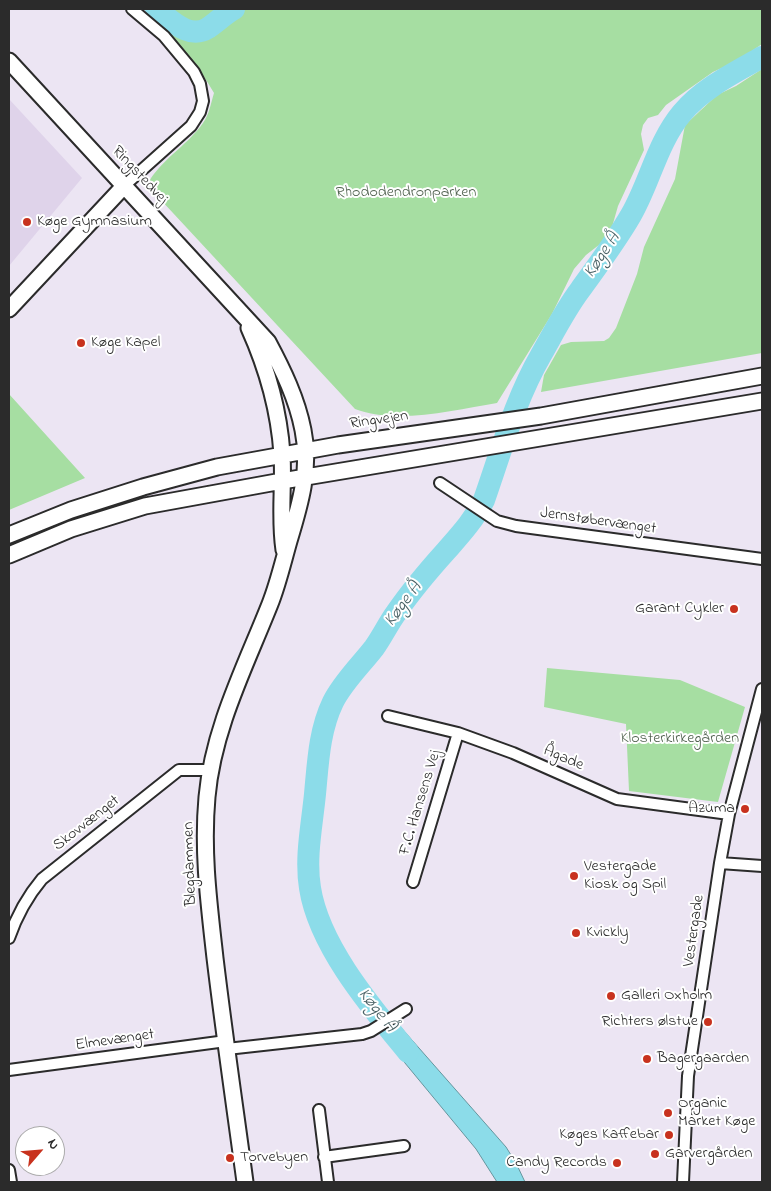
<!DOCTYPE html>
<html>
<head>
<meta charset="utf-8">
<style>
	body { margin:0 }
	#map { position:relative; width:771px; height:1191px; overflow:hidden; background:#ece5f3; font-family:"Indie Flower",sans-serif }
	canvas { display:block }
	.frame { position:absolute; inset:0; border:10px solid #2b2b2b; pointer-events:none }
	.north { position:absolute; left:15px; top:1126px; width:50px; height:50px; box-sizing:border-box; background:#fff; border:1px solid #aaa; border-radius:50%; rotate:63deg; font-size:14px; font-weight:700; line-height:20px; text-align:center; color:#2b2b2b }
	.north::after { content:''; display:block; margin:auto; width:18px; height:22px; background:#c8321e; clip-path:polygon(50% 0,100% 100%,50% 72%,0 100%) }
</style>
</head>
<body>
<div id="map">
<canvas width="771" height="1191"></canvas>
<div class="frame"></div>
<div class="north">N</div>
</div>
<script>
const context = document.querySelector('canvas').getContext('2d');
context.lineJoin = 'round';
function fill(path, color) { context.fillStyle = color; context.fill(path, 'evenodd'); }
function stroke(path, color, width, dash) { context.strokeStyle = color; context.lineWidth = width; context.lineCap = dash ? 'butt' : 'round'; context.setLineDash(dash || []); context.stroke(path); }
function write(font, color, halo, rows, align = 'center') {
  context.font = font + ' "Indie Flower",sans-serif'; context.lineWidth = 4; context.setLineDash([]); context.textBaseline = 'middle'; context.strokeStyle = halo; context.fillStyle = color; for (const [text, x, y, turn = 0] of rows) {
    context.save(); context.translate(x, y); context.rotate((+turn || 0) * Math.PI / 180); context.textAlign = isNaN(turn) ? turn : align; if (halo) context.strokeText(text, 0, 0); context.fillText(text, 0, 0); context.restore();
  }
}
fill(new Path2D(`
	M 9,99 L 82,178 L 9,266 Z`), '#dfd3ea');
fill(new Path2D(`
	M 149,9 L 762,9 L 762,44 L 739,60 L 713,72 L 666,105 L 658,115 L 648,118 L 643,125 L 641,134 L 644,150 L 618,206 L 612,227 L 604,241 L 586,255 L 574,269 L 552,314 L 497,403 C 454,410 397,425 355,409 L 147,185 C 160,160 187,146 203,123 C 209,115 211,103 214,93 C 197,62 171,37 149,9 Z
	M 762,69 L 762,353 L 541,392 L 544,375 L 561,345 L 571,342 L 604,341 L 609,338 L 616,328 L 637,274 L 644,247 L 675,179 L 685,125 L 717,95 L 736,86 Z
	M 9,394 L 85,478 L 9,510 Z
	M 547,668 L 680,680 L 745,707 L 718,802 L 629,791 L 626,724 L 544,707 Z`), '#a6dea2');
const water = new Path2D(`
	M 397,1023 L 506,1147 L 516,1163 L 525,1182 L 497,1182 L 476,1149 L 381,1034 Z`);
fill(water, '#8cdce9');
stroke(water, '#65959d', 1);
stroke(new Path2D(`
	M 156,9 C 171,20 189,40 208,28 C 217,22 225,14 234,9
	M 408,1052 C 371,1007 319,946 310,888 C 305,857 312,825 315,794 C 318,763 319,731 333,702 C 343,682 360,666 374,648 C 382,637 388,624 396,613 C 411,591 428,571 446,551 C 460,535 474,520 484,500 C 501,452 515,400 541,355 C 553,334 565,310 580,290 C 598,265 616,241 631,215 C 650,182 657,143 682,113 C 703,88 734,73 762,57`), '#8cdce9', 22);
const street = new Path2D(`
	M 125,185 L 191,126 L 200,112 L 203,101 L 200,84 L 194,72 L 164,36 L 132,9
	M 440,483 L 497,521 L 516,526 L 762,559
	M 388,716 L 458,733 L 513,753 L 617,799 L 729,814
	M 720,863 L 762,866
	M 413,882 L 458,733
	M 9,938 C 17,915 26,898 42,879 L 179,770 L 211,770
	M 227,1049 L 362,1034 L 371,1031 L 406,1009
	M 9,1070 L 226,1041
	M 319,1110 L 328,1182
	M 324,1157 L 404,1146
	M 9,1170 L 11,1182
	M 683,1182 L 688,1076 L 720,863 L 729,814 L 762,689`);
const secondary = new Path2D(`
	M 9,61 L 268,342 C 283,370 297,399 303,430 C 311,468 300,505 289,541 C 283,562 278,584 270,604 C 245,667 213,729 207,797 C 202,852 209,904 215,958 C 224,1033 235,1108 245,1182
	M 9,309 L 125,185
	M 249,328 C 267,368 279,410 282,454 C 284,486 279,518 284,550
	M 9,535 L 71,510 L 143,487 L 217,467 L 338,445 L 541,416 L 762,376
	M 9,555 L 71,529 L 145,506 L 282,481 L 762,401`);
stroke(street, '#2b2b2b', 14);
stroke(secondary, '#2b2b2b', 19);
stroke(street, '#fff', 10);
stroke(secondary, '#fff', 15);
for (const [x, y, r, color] of [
	[27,222,5,"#c8321e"],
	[81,343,5,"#c8321e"],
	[734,609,5,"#c8321e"],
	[745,809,5,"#c8321e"],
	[574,876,5,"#c8321e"],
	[576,933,5,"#c8321e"],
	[611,996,5,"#c8321e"],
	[708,1022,5,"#c8321e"],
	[647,1059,5,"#c8321e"],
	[668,1113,5,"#c8321e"],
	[669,1135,5,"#c8321e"],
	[655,1154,5,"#c8321e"],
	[230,1158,5,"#c8321e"],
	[617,1163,5,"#c8321e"]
]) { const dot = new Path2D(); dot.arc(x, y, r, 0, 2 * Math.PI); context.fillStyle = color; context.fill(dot); stroke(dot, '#fff', 2); }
write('16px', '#2b2b2b', '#fff', [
	["Ringstedvej",139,176,47],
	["Ringvejen",379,421,-8],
	["Jernstøbervænget",598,522,8],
	["Ågade",563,759,23],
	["F.C. Hansens Vej",421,803,-73],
	["Skovvænget",87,824,-38],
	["Blegdammen",191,864,-92],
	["Vestergade",695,931,-82],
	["Elmevænget",115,1041,-8]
]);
write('16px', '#50614f', '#fff', [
	["Rhododendronparken",406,193],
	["Klosterkirkegården",680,739]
]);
write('16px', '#2b2b2b', '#fff', [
	["Køge Gymnasium",37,222],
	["Køge Kapel",91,343],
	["Garant Cykler",724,609,"right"],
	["Azuma",735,809,"right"],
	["Vestergade",584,867],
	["Kiosk og Spil",584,885],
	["Kvickly",586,933],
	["Galleri Oxholm",621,996],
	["Richters ølstue",698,1022,"right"],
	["Bagergaarden",657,1059],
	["Organic",678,1104],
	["Market Køge",678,1122],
	["Køges Kaffebar",659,1135,"right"],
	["Garvergården",665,1154],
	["Torvebyen",240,1158],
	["Candy Records",607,1163,"right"]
], 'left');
write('italic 18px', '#486064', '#fff', [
	["Køge Å",603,256,-56],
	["Køge Å",404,605,-53],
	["Køge Å",376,1011,52]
]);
</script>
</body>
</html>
